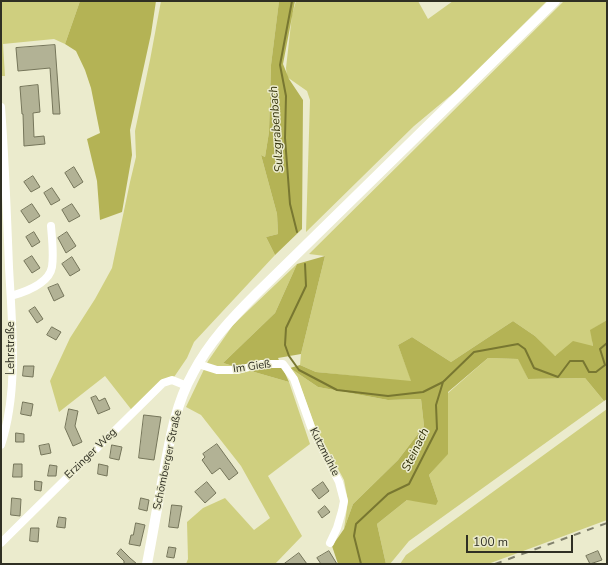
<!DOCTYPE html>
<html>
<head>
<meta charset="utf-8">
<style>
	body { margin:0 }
	#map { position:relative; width:608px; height:565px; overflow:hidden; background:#ebebcd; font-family:"Nunito Sans",sans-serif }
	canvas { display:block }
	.frame { position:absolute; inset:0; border:2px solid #2f2f23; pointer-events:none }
	.scale { position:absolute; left:466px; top:535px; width:107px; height:18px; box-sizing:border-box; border:2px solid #2f2f23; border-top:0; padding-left:5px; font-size:12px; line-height:14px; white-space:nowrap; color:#2f2f23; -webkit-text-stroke:3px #ebebcd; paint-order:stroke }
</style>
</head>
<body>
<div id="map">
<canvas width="608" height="565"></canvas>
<div class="frame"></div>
<div class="scale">100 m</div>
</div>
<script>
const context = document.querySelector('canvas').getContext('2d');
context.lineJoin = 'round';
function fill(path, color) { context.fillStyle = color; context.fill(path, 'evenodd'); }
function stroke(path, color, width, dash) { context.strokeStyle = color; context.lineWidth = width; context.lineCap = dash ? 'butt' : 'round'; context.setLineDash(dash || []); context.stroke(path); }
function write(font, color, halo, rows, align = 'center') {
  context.font = font + ' "Nunito Sans",sans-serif'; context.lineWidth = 3; context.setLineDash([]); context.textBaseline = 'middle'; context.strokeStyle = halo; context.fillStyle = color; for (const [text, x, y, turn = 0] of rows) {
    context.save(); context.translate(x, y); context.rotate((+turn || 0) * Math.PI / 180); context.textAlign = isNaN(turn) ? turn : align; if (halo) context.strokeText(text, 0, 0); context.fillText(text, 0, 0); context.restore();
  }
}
fill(new Path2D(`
	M 1,1 L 80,1 L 65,44 L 54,39 L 3,44 L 5,76 L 1,76 Z
	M 161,1 L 279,1 L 271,65 L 269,132 L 265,157 L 261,155 L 277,214 L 278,234 L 266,237 L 275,255 L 194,342 L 187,358 L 172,380 L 134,413 L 105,376 L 59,412 L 50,381 L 70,338 L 95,299 L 112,268 L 130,182 L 136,157 L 135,131 L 150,60 Z
	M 296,1 L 418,1 L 428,19 L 453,1 L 547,1 L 456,91 L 414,126 L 306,232 L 310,100 L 307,91 L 287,77 L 286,68 L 292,15 Z
	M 564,1 L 607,1 L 607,320 L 591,330 L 593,347 L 554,356 L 535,336 L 513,321 L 451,362 L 412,337 L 398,345 L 412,382 L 316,372 L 300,365 L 301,354 L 325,256 L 309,254 Z
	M 297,264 L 275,313 L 223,363 L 289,382 L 310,444 L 268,476 L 302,536 L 275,564 L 186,564 L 188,559 L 187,522 L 203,508 L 225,498 L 254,530 L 270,518 L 241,466 L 201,415 L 186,407 L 208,361 L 233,325 Z
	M 488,358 L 519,359 L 528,379 L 585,378 L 604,401 L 409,541 L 390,564 L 386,564 L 377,524 L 407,500 L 438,501 L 429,475 L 448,453 L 448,393 Z
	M 290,368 L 318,387 L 388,400 L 421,399 L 424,426 L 398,460 L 353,504 L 344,529 L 348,501 L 344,480 L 315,426 L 297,377 Z
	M 607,409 L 607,520 L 488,564 L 400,564 L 406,555 Z`), '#cfcf7f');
fill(new Path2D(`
	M 80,1 L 156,1 L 151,34 L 130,130 L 132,155 L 122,212 L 100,220 L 97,181 L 87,139 L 100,133 L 91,88 L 85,70 L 76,51 L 65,44 Z
	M 279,1 L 295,1 L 283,64 L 289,79 L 303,100 L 302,229 L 275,255 L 266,237 L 278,234 L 277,214 L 261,155 L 265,157 L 269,132 L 271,65 Z
	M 325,256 L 301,354 L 278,358 L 289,382 L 223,363 L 275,313 L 297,264 Z
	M 607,320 L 607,399 L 604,401 L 585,378 L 528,379 L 518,359 L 488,358 L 448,392 L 448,454 L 429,475 L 438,501 L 436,505 L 407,500 L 377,524 L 386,564 L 338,564 L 332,546 L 344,529 L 353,504 L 398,460 L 424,426 L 421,399 L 388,400 L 318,387 L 290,368 L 300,365 L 316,372 L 411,381 L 398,345 L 412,337 L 451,362 L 513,321 L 535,336 L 555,356 L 573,341 L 593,346 L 590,330 Z`), '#b4b355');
stroke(new Path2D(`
	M 292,1 L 280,65 L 286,96 L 285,138 L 290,204 L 297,232
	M 305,264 L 306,286 L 286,328 L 285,345 L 289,356 L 299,370 L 337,390 L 388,396 L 423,392 L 443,382
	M 361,564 L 354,536 L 356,524 L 388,494 L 409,484 L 437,429 L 436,405 L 443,382 L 474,352 L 518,344 L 525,349 L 534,368 L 558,377 L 570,361 L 583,361 L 589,372 L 596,372 L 605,365 L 600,349 L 607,343`), '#787731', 2);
const building = new Path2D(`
	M 55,45 L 60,114 L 53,114 L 50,68 L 18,71 L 16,48 Z
	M 38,85 L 40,112 L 33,113 L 34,137 L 44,136 L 45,144 L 24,146 L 23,114 L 22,114 L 20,87 Z
	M 74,167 L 83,182 L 74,188 L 65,173 Z
	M 33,176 L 40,187 L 31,192 L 24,182 Z
	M 52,188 L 60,200 L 51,205 L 44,193 Z
	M 32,204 L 40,216 L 29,223 L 21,211 Z
	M 72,204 L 80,216 L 69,222 L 62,210 Z
	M 34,232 L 40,242 L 32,247 L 26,237 Z
	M 67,232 L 76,246 L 66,253 L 58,238 Z
	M 32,256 L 40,268 L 32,273 L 24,261 Z
	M 72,257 L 80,270 L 70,276 L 62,264 Z
	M 58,284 L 64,296 L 54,301 L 48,288 Z
	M 35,307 L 43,319 L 37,323 L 29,311 Z
	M 52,327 L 61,332 L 56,340 L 47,335 Z
	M 24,366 L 34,366 L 33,377 L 23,376 Z
	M 96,396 L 99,401 L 105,398 L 110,409 L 98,414 L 91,398 Z
	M 23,402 L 33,404 L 31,416 L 21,414 Z
	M 69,409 L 78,411 L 75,426 L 82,442 L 73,446 L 65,428 Z
	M 144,415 L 161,417 L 154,460 L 139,458 Z
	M 16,433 L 24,434 L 24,442 L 16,442 Z
	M 49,444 L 51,453 L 41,455 L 39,446 Z
	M 217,444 L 238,473 L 229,480 L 220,468 L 212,474 L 202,460 L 205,457 L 203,454 Z
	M 112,445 L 122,447 L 119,460 L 110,458 Z
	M 14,464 L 22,464 L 22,477 L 13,477 Z
	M 99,464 L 108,466 L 107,476 L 98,474 Z
	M 50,465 L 57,466 L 56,476 L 48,476 Z
	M 35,481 L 42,482 L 41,491 L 35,490 Z
	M 207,482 L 216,493 L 205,503 L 195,492 Z
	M 323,482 L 329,491 L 319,499 L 312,490 Z
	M 12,498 L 21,499 L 20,516 L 11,515 Z
	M 141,498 L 149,500 L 147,511 L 139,509 Z
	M 172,505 L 182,506 L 178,528 L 169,527 Z
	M 325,506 L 330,512 L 322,518 L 318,512 Z
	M 59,517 L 66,518 L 65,528 L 57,527 Z
	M 136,523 L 145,525 L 140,546 L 129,544 L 131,535 L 133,535 Z
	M 31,528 L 39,528 L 38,542 L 30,541 Z
	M 169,547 L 176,548 L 174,558 L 167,557 Z
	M 121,549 L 130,558 L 137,564 L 124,564 L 124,561 L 117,554 Z
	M 329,551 L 337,564 L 321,564 L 317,558 Z
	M 598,551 L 602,560 L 590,564 L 586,556 Z
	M 299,553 L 307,564 L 284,564 Z`);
fill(building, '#b2b295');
stroke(building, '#75755a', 1);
stroke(new Path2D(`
	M 1,107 C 5,160 7,214 9,267 C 12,325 19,390 1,445
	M 11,296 C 25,292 49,284 52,267 C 54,254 52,239 51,226
	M 198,364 L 217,370 L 238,370 L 261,364 L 283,364 L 294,379 L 311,427 L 339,482 L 344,501 L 342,511 L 337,528 L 330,543
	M 1,543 L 163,383 L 172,380 L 187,386`), '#fff', 8);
stroke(new Path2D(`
	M 147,564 C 153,533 158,502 164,472 C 170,438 176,403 193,373 C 209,342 233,317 257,293 L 555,1`), '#fff', 10);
stroke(new Path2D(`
	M 495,564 L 607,523`), '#81816d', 2, [7, 7]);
write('11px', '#2f2f23', '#ebebcd', [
	["Lehrstraße",11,348,-90],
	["Im Gieß",252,367,-8],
	["Kutzmühle",324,452,63],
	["Erzinger Weg",91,454,-44],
	["Schömberger Straße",168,460,-78]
]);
write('italic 12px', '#333209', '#ebebcd', [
	["Sulzgrabenbach",277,129,-94],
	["Steinach",416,450,-64]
]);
</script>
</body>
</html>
